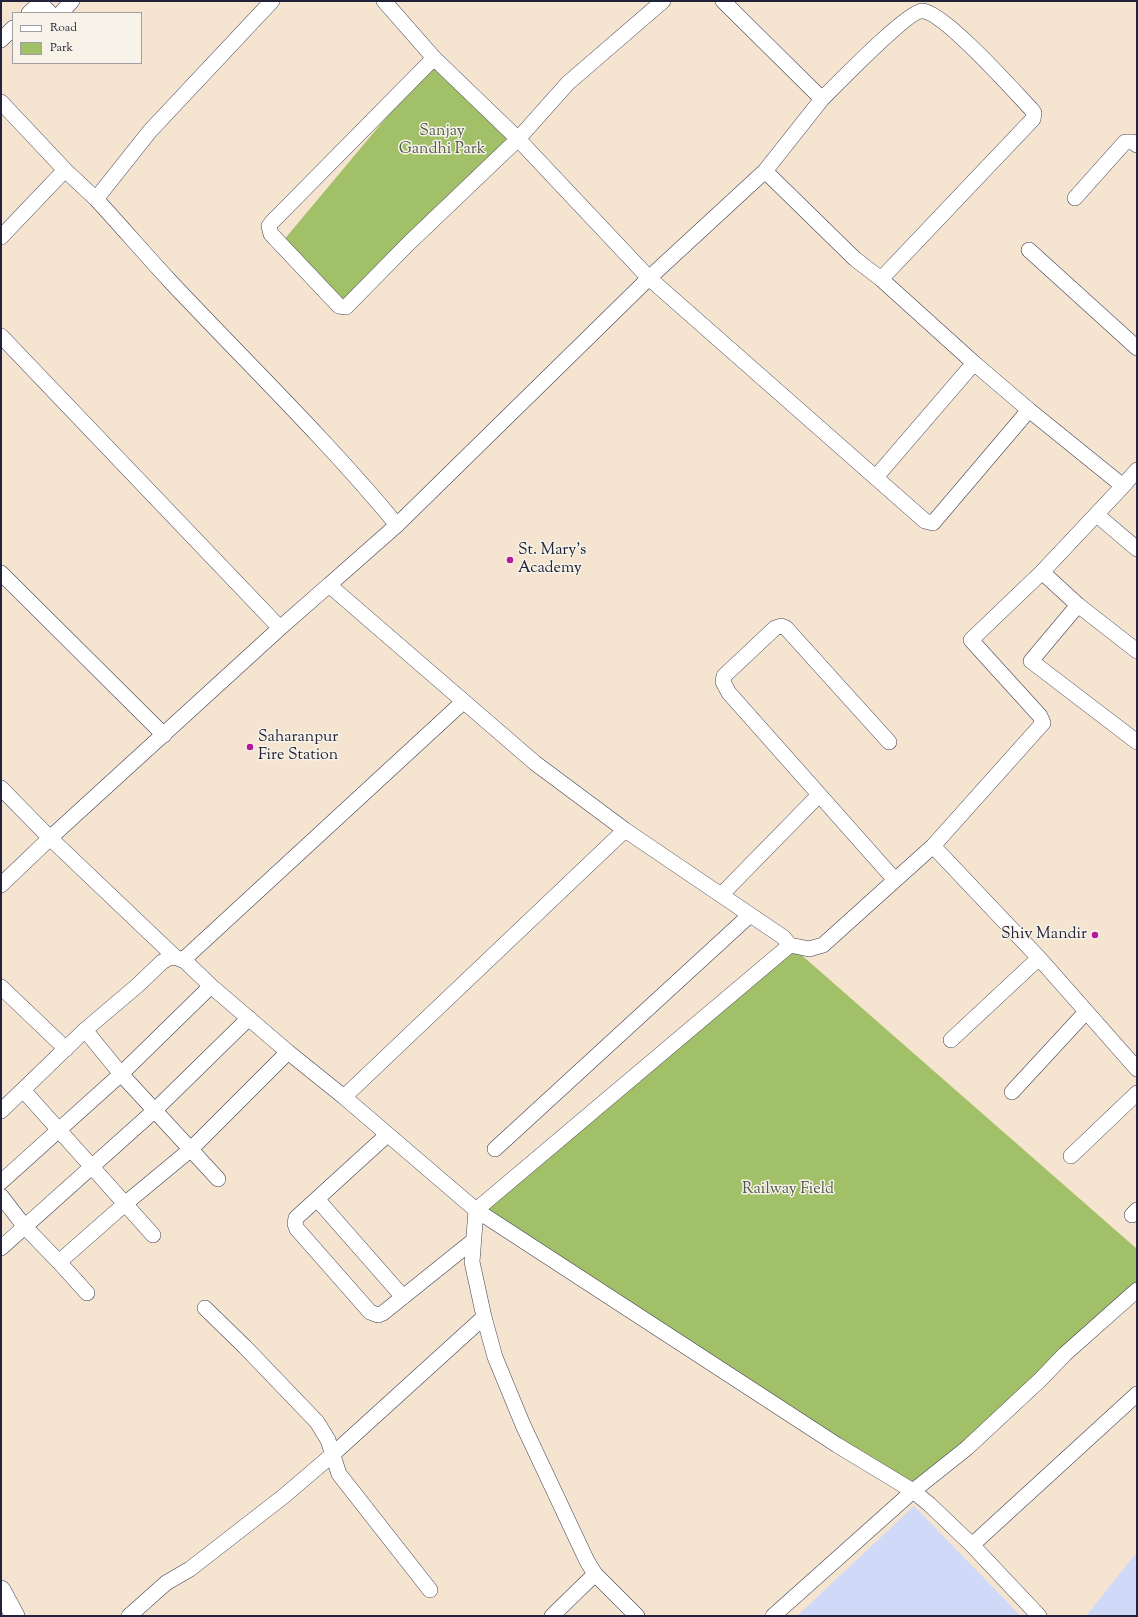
<!DOCTYPE html>
<html>
<head>
<meta charset="utf-8">
<style>
	body { margin:0 }
	#map { position:relative; width:1138px; height:1617px; overflow:hidden; background:#f5e5d0; font-family:"Sorts Mill Goudy",serif }
	canvas { display:block }
	.frame { position:absolute; inset:0; border:2px solid #22223b; pointer-events:none }
	.legend { position:absolute; left:12px; top:12px; width:130px; height:52px; box-sizing:border-box; background:#f7f3e8; border:1px solid #a29fa3; margin:0; padding:5px 7px; list-style:none; font-size:12px; color:#22223b }
	.legend li { display:flex; align-items:center; gap:8px; height:20px }
	.legend b { width:20px; border:1px solid #a29fa3 }
</style>
</head>
<body>
<div id="map">
<canvas width="1138" height="1617"></canvas>
<div class="frame"></div>
<ul class="legend">
<li><b style="height:5px;background:#fff"></b>Road</li>
<li><b style="height:11px;background:#a2c068"></b>Park</li>
</ul>
</div>
<script>
const context = document.querySelector('canvas').getContext('2d');
context.lineJoin = 'round';
function fill(path, color) { context.fillStyle = color; context.fill(path, 'evenodd'); }
function stroke(path, color, width, dash) { context.strokeStyle = color; context.lineWidth = width; context.lineCap = dash ? 'butt' : 'round'; context.setLineDash(dash || []); context.stroke(path); }
function write(font, color, halo, rows, align = 'center') {
  context.font = font + ' "Sorts Mill Goudy",serif'; context.lineWidth = 3; context.setLineDash([]); context.textBaseline = 'middle'; context.strokeStyle = halo; context.fillStyle = color; for (const [text, x, y, turn = 0] of rows) {
    context.save(); context.translate(x, y); context.rotate((+turn || 0) * Math.PI / 180); context.textAlign = isNaN(turn) ? turn : align; if (halo) context.strokeText(text, 0, 0); context.fillText(text, 0, 0); context.restore();
  }
}
fill(new Path2D(`
	M 914,1506 L 1021,1616 L 797,1616 Z
	M 1137,1552 L 1137,1616 L 1086,1616 Z`), '#d1d9f9');
fill(new Path2D(`
	M 436,58 L 528,140 L 347,304 L 283,241 Z
	M 790,945 L 1137,1249 L 1137,1289 L 913,1491 L 476,1210 Z`), '#a2c068');
const minor = new Path2D(`
	M 38,1 L 50,13
	M 272,1 L 150,131 L 96,199 C 121,226 144,253 169,280 C 245,361 326,439 397,525
	M 384,1 L 434,58 L 518,139 L 649,278 L 925,521 L 933,523 L 1029,410 L 974,363 L 876,477
	M 29,13 L 40,3
	M 61,13 L 72,1
	M 1,40 L 13,28
	M 434,58 L 272,222 L 269,226 L 271,234 L 339,306 L 346,307 L 409,243 L 518,139 L 568,83 L 663,1
	M 822,99 C 836,85 908,11 922,11 C 943,11 1015,92 1032,110 L 1034,113 L 1033,119 L 881,279
	M 1,102 L 65,170 L 96,199
	M 765,171 L 855,259 L 881,279 L 974,363
	M 1075,198 L 1125,142 L 1133,142 L 1137,145
	M 1,237 L 65,170
	M 1029,250 L 1137,348
	M 1,336 L 280,628
	M 1029,410 L 1123,486 L 1137,470
	M 1097,515 L 1137,549
	M 1042,572 L 1078,605 L 1137,651
	M 1,573 L 164,735
	M 329,585 L 397,525 L 649,278 L 765,171 L 822,99 L 723,1
	M 1078,605 L 1031,661 L 1137,742
	M 889,742 L 786,628 L 781,626 L 775,628 L 724,676 L 723,682 L 729,693 L 895,880
	M 1,788 L 50,838 L 1,885
	M 933,846 L 1043,723 L 1040,716 L 971,640 L 1042,572 L 1123,486
	M 721,895 L 819,795
	M 175,957 L 50,838 L 280,628 L 329,585 L 535,763 L 625,830 L 783,937 L 790,945 L 809,949 L 823,945 L 933,846 L 1039,958 L 1137,1069
	M 183,960 L 463,702
	M 1,987 L 66,1049
	M 85,1030 L 121,1074 L 218,1179
	M 951,1040 L 1039,958
	M 23,1090 L 153,1235
	M 1012,1092 L 1085,1013
	M 344,1097 L 625,830
	M 1,1111 L 85,1030 L 138,985 L 162,962 L 169,958 L 175,957 L 185,961 L 211,986 L 288,1052 L 344,1097 L 476,1210 L 837,1445 L 913,1491 L 929,1504 L 972,1545 L 1039,1616
	M 387,1135 L 296,1218 L 295,1224 L 297,1229 L 370,1312 L 378,1315 L 383,1313 L 474,1240
	M 495,1149 L 750,915
	M 1071,1156 L 1137,1093
	M 1,1182 L 121,1074 L 211,986
	M 1,1196 L 25,1227 L 59,1262 L 87,1293
	M 317,1199 L 403,1297
	M 1132,1215 L 1137,1210
	M 1,1248 L 154,1111 L 249,1018
	M 59,1262 L 126,1203 L 190,1150 L 288,1052
	M 205,1308 L 245,1347 L 317,1422 L 328,1440 L 339,1474 L 430,1590
	M 972,1545 L 1137,1394
	M 129,1616 L 166,1583 L 190,1569 L 284,1496 L 332,1455 L 484,1317
	M 552,1616 L 595,1574
	M 637,1616 L 595,1574 L 587,1561 L 523,1425 L 495,1357 L 484,1317 L 472,1262 L 476,1210 L 790,945
	M 773,1616 L 913,1491 L 967,1448 L 1041,1379 L 1065,1354 L 1137,1290`);
const tertiary = new Path2D(`
	M 1,1590 L 15,1616`);
stroke(minor, '#423f51', 16);
stroke(tertiary, '#423f51', 20);
stroke(minor, '#fff', 15);
stroke(tertiary, '#fff', 19);
for (const [x, y, r, color] of [
	[510,560,4,"#b5179e"],
	[250,747,4,"#b5179e"],
	[1095,935,4,"#b5179e"]
]) { const dot = new Path2D(); dot.arc(x, y, r, 0, 2 * Math.PI); context.fillStyle = color; context.fill(dot); stroke(dot, '#f7f3e8', 1.5); }
write('16px', '#4f594b', '#f7f3e8', [
	["Sanjay",442,132],
	["Gandhi Park",442,150],
	["Railway Field",788,1190]
]);
write('16px', '#22223b', '#f7f3e8', [
	["St. Mary's",518,551],
	["Academy",518,569],
	["Saharanpur",258,738],
	["Fire Station",258,756],
	["Shiv Mandir",1087,935,"right"]
], 'left');
</script>
</body>
</html>
